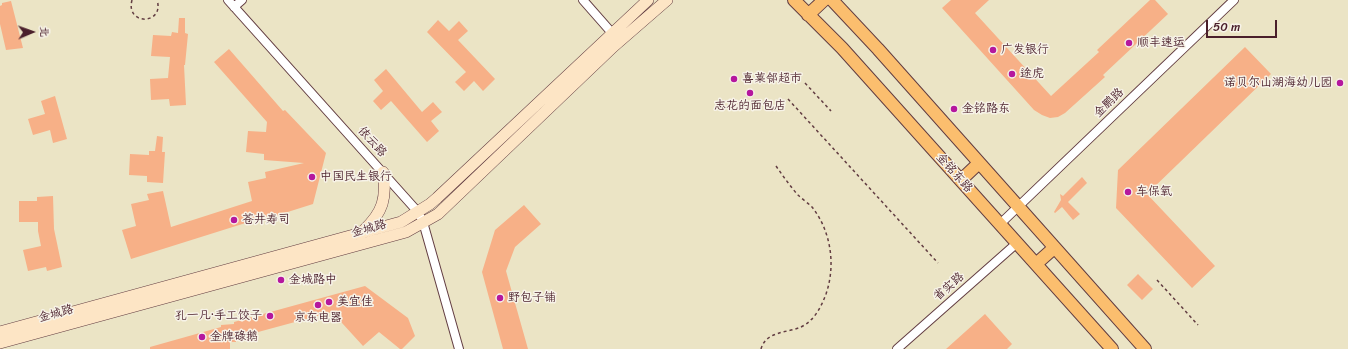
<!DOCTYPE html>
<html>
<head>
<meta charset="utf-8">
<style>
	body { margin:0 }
	#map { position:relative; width:1348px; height:349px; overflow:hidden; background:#ebe4c5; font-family:Sriracha,"LXGW WenKai TC",sans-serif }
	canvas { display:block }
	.north { position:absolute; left:12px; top:12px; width:40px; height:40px; -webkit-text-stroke:3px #f7f3e8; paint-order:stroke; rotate:88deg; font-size:11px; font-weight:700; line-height:16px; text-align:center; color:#4a1f2b }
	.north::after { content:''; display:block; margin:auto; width:14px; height:18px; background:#4a1f2b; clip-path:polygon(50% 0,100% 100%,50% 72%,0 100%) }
	.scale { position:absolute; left:1206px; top:20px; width:71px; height:18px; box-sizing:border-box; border:2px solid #4a1f2b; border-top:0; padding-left:5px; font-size:12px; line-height:14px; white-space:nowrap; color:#4a1f2b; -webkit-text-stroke:3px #f7f3e8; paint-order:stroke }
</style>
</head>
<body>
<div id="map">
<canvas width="1348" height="349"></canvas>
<div class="north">北</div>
<div class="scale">50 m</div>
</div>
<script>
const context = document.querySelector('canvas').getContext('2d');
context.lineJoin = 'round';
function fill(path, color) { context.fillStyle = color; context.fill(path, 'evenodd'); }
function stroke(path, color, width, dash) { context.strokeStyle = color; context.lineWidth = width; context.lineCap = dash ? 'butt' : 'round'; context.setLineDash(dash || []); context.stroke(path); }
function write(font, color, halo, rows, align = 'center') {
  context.font = font + ' Sriracha,"LXGW WenKai TC",sans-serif'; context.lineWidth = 3; context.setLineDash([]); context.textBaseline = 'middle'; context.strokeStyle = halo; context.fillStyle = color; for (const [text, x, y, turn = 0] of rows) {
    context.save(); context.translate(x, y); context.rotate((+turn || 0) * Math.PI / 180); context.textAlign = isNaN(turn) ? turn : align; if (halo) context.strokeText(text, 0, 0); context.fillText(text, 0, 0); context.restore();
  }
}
fill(new Path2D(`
	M 951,0 L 989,0 L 975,13 L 1051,96 L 1099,52 L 1097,50 L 1150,0 L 1155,0 L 1168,14 L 1103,75 L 1105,77 L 1065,113 L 1058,117 L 1050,118 L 1042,115 L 1034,110 L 942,8 Z
	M 11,1 L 23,48 L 6,50 L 0,24 L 0,6 L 2,5 L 2,3 Z
	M 179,18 L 185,18 L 185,33 L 188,34 L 185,65 L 184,65 L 186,105 L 170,106 L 169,99 L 151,100 L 150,79 L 168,78 L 170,57 L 151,56 L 153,35 L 171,36 L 172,32 L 178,33 Z
	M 438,20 L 449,31 L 459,21 L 468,31 L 458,40 L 495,79 L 483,91 L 474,81 L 464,91 L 455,82 L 466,72 L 427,32 Z
	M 1245,47 L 1271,74 L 1147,194 L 1215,266 L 1192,288 L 1116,208 L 1118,170 Z
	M 229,49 L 283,111 L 285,110 L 326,153 L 313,204 L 256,222 L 255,220 L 131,259 L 122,230 L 136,226 L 131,204 L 149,200 L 147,194 L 163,191 L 171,227 L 252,201 L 248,182 L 266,178 L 265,172 L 304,163 L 264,160 L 264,154 L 246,152 L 248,131 L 266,132 L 267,122 L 214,62 Z
	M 386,69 L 422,112 L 433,102 L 442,112 L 431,121 L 439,131 L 427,142 L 391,101 L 381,110 L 373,101 L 383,91 L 374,80 Z
	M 55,96 L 67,139 L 53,143 L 50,130 L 33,135 L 28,119 L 45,114 L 41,101 Z
	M 157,136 L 163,137 L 162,152 L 165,152 L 163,183 L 147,182 L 147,176 L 129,175 L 130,154 L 149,155 L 149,151 L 155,151 Z
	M 1082,177 L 1087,183 L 1068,202 L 1080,214 L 1073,220 L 1062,207 L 1055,213 L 1054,212 L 1061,200 L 1060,194 L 1063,196 Z
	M 53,196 L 54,229 L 62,267 L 47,271 L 46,267 L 28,271 L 23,250 L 41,246 L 38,231 L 38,222 L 19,222 L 19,201 L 37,201 L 37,197 Z
	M 524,205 L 541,224 L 515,247 L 506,271 L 528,349 L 503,349 L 482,272 L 495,230 Z
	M 1138,274 L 1153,289 L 1142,300 L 1127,285 Z
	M 365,286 L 408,318 L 415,336 L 402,349 L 400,349 L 379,332 L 363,346 L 332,312 L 236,338 L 236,342 L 230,342 L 230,349 L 150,349 L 150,347 L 221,327 L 221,325 L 234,324 L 234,322 Z
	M 985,314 L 1012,344 L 1007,349 L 946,349 Z`), '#f7b087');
const street = new Path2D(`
	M 228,0 L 418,212 L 423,222 L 459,349
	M 583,0 L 612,33
	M 234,7 L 242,0
	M 1000,224 L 1234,0
	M 897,349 L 1017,243`);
const secondary = new Path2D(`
	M 364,230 C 383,212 387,198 383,172
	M 0,332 L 401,222 L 430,204 L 437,198 L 648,0
	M 0,343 L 406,232 L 438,214 L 614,46 L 667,0`);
const primary = new Path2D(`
	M 794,0 L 842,48 L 1112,349
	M 832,0 L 878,49 L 1145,349
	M 808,15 L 824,0
	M 961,180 L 979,163
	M 1036,264 L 1054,248`);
stroke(street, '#623d42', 10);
stroke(secondary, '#623d42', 12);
stroke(primary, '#623d42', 14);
stroke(new Path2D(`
	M 132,0 C 125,26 165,25 157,0
	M 805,83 L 831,111
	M 788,99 L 938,263
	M 1157,280 L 1198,325
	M 761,349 C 766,331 787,333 801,327 C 815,320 821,307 826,294 C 836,265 831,231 812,207 C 808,203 802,199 798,195 C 790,186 783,176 776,166`), '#623d42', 1.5, [3, 3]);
stroke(street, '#fff', 8);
stroke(secondary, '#fde5c5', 11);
stroke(primary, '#fbbe6e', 12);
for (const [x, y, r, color] of [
	[1129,43,4,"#b5179e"],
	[993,50,4,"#b5179e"],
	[1012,74,4,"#b5179e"],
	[734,79,4,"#b5179e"],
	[1340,83,4,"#b5179e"],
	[750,93,4,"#b5179e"],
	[954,109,4,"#b5179e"],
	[312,177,4,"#b5179e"],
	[1128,192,4,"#b5179e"],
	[234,220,4,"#b5179e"],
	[281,280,4,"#b5179e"],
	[500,298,4,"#b5179e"],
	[329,302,4,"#b5179e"],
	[318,305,4,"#b5179e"],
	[270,316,4,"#b5179e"],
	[202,337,4,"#b5179e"]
]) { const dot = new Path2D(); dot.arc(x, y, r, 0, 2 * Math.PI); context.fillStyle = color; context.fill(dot); stroke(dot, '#f7f3e8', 1.5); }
write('12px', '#4a1f2b', '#f7f3e8', [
	["顺丰速运",1137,43],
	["广发银行",1001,50],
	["途虎",1020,74],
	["喜莱邻超市",742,79],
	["诺贝尔山湖海幼儿园",1332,83,"right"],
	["志花的面包店",750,106,"center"],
	["金铭路东",962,109],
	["中国民生银行",320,177],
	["车保氧",1136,192],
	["苍井寿司",242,220],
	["金城路中",289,280],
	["野包子铺",508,298],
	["美宜佳",337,302],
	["孔一凡·手工饺子",262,316,"right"],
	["京东电器",318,318,"center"],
	["金牌碌鹅",210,337]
], 'left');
write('12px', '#4a1f2b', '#f7f3e8', [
	["金鹏路",1109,103,-44],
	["依云路",372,142,48],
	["金铭东路",954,173,48],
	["金城路",369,229,-15],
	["省实路",949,287,-41],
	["金城路",56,314,-15]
]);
</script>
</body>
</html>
